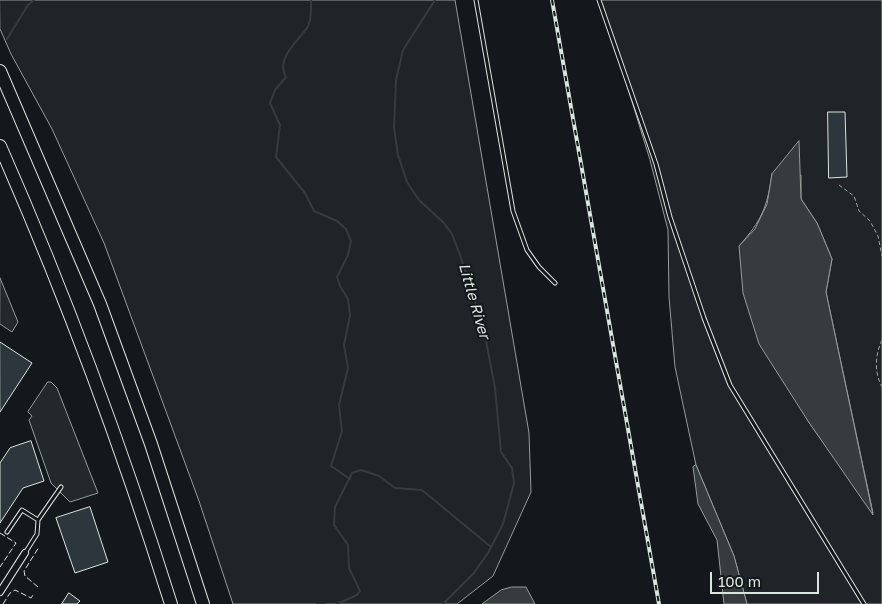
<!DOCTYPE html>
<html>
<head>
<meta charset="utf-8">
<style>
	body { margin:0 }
	#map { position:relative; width:882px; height:604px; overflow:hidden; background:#14181c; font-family:"Golos Text",sans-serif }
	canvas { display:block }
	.scale { position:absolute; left:710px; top:572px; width:109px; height:22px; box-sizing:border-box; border:2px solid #d8e6dc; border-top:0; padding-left:6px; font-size:15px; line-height:18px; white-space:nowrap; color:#d8e6dc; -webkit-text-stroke:4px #14181c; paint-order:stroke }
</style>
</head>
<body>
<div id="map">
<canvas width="882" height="604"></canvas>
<div class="scale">100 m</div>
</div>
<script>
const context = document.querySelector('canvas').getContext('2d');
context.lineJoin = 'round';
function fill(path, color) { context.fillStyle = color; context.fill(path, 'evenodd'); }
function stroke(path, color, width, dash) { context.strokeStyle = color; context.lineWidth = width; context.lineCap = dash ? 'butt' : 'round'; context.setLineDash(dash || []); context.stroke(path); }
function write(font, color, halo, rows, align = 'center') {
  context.font = font + ' "Golos Text",sans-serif'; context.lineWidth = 4; context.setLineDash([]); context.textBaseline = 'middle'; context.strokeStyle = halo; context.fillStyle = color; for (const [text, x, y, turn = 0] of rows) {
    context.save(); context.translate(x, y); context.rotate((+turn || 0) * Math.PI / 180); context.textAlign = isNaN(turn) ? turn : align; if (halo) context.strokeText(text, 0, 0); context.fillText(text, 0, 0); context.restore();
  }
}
const green = new Path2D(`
	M 0,0 L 455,0 L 529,433 L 531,492 L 493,576 L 457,604 L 233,604 L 199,501 L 104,243 L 52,129 L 11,54 L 0,29 Z
	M 601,0 L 882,0 L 882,604 L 747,604 L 734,556 L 696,465 L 675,367 L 669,297 L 668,230 L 650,160 ZM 772,174 L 801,175 L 801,199 L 817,223 L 832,259 L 826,292 L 873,513 L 808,421 L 739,246 C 762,220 767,208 772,174 Z`);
fill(green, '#202428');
stroke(green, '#939e99', 1);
const parking = new Path2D(`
	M 0,278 L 18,322 L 12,332 L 0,324 Z
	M 48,382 L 51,382 L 57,388 L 98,493 L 70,502 L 51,483 L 29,420 L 32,416 L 28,412 Z`);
fill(parking, '#24282b');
stroke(parking, '#939e99', 1);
const water = new Path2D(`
	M 799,141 L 801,199 L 817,223 L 832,259 L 826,292 L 873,515 L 808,421 L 759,344 L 743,293 L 739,246 L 755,229 L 767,204 L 772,174 Z
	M 696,465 L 734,556 L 747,604 L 724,604 L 717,540 L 698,504 L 693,467 Z
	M 512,587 L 526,587 L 535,604 L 482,604 L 501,590 Z`);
fill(water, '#363b3e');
stroke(water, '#939e99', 1);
stroke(new Path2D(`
	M 311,0 C 311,8 312,21 307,28 C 298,41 275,59 286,77 L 275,90 L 270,103 L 280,125 L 276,157 L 305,193 L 314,211 L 337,221 L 346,229 L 351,241 L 348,255 L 337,277 L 340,286 L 348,299 L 350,315 L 344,345 L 348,368 L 339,405 L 342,431 L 331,466 L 350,479
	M 435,0 L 403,50 L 396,80 L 394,128 L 398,155 L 407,182 L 419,200 L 444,223 L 452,234 L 460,255 L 483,325 L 495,388 L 501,452 L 512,468 L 514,483 L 503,524 L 488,553 L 473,574 L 443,604
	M 7,39 L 28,5 L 34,0
	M 317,604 L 325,604
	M 337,604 L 357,595 L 360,591 L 349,568 L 348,545 L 334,525 L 335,507 L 352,473 L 361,470 L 379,476 L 395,488 L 422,490 L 491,547`), '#363b3e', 2);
const building = new Path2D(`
	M 828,112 L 845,112 L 847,177 L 829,178 Z
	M 0,342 L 32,363 L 0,412 Z
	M 31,441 L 44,481 L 23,488 L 0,523 L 0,463 L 10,448 Z
	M 90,507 L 108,562 L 75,573 L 56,518 Z
	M 69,593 L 80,601 L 77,604 L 62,604 Z`);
fill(building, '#2c363c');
stroke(building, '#d8e6dc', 1);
const lane = new Path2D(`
	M 476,0 L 513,211 L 527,250 L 539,267 L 555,283
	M 599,0 L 656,164 L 670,217 L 704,318 L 730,385 L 864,604
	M 7,532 L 22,510 L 38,520
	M 25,553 L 37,534 L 38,520 L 61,487`);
const street = new Path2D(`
	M 0,592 L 25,553`);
const highway = new Path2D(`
	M 0,71 L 100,304 L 151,444 L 203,604
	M 0,146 C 66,296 122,448 171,604`);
stroke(lane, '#d8e6dc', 5);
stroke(street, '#d8e6dc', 8);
stroke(highway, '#d8e6dc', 14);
stroke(new Path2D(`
	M 839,185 L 854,196 L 859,211 L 870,221 L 878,236 L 882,256
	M 882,340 C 875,355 874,372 882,387`), '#9da8a2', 1, [4, 2.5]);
stroke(lane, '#14181c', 3);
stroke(street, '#14181c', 6);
stroke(highway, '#14181c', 12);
const rail = new Path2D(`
	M 552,0 L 659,604`);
stroke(rail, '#d8e6dc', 4);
stroke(rail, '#14181c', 2, [5.5]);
stroke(new Path2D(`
	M 0,533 L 16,543 L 0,567
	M 38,587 L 25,576 L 24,571 L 39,547
	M 3,604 L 10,593 L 15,590 L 31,598 L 33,595`), '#d8e6dc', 1, [6, 2.5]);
write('italic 15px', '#d8e6dc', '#14181c', [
	["Little River",474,301,74]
]);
</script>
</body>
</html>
